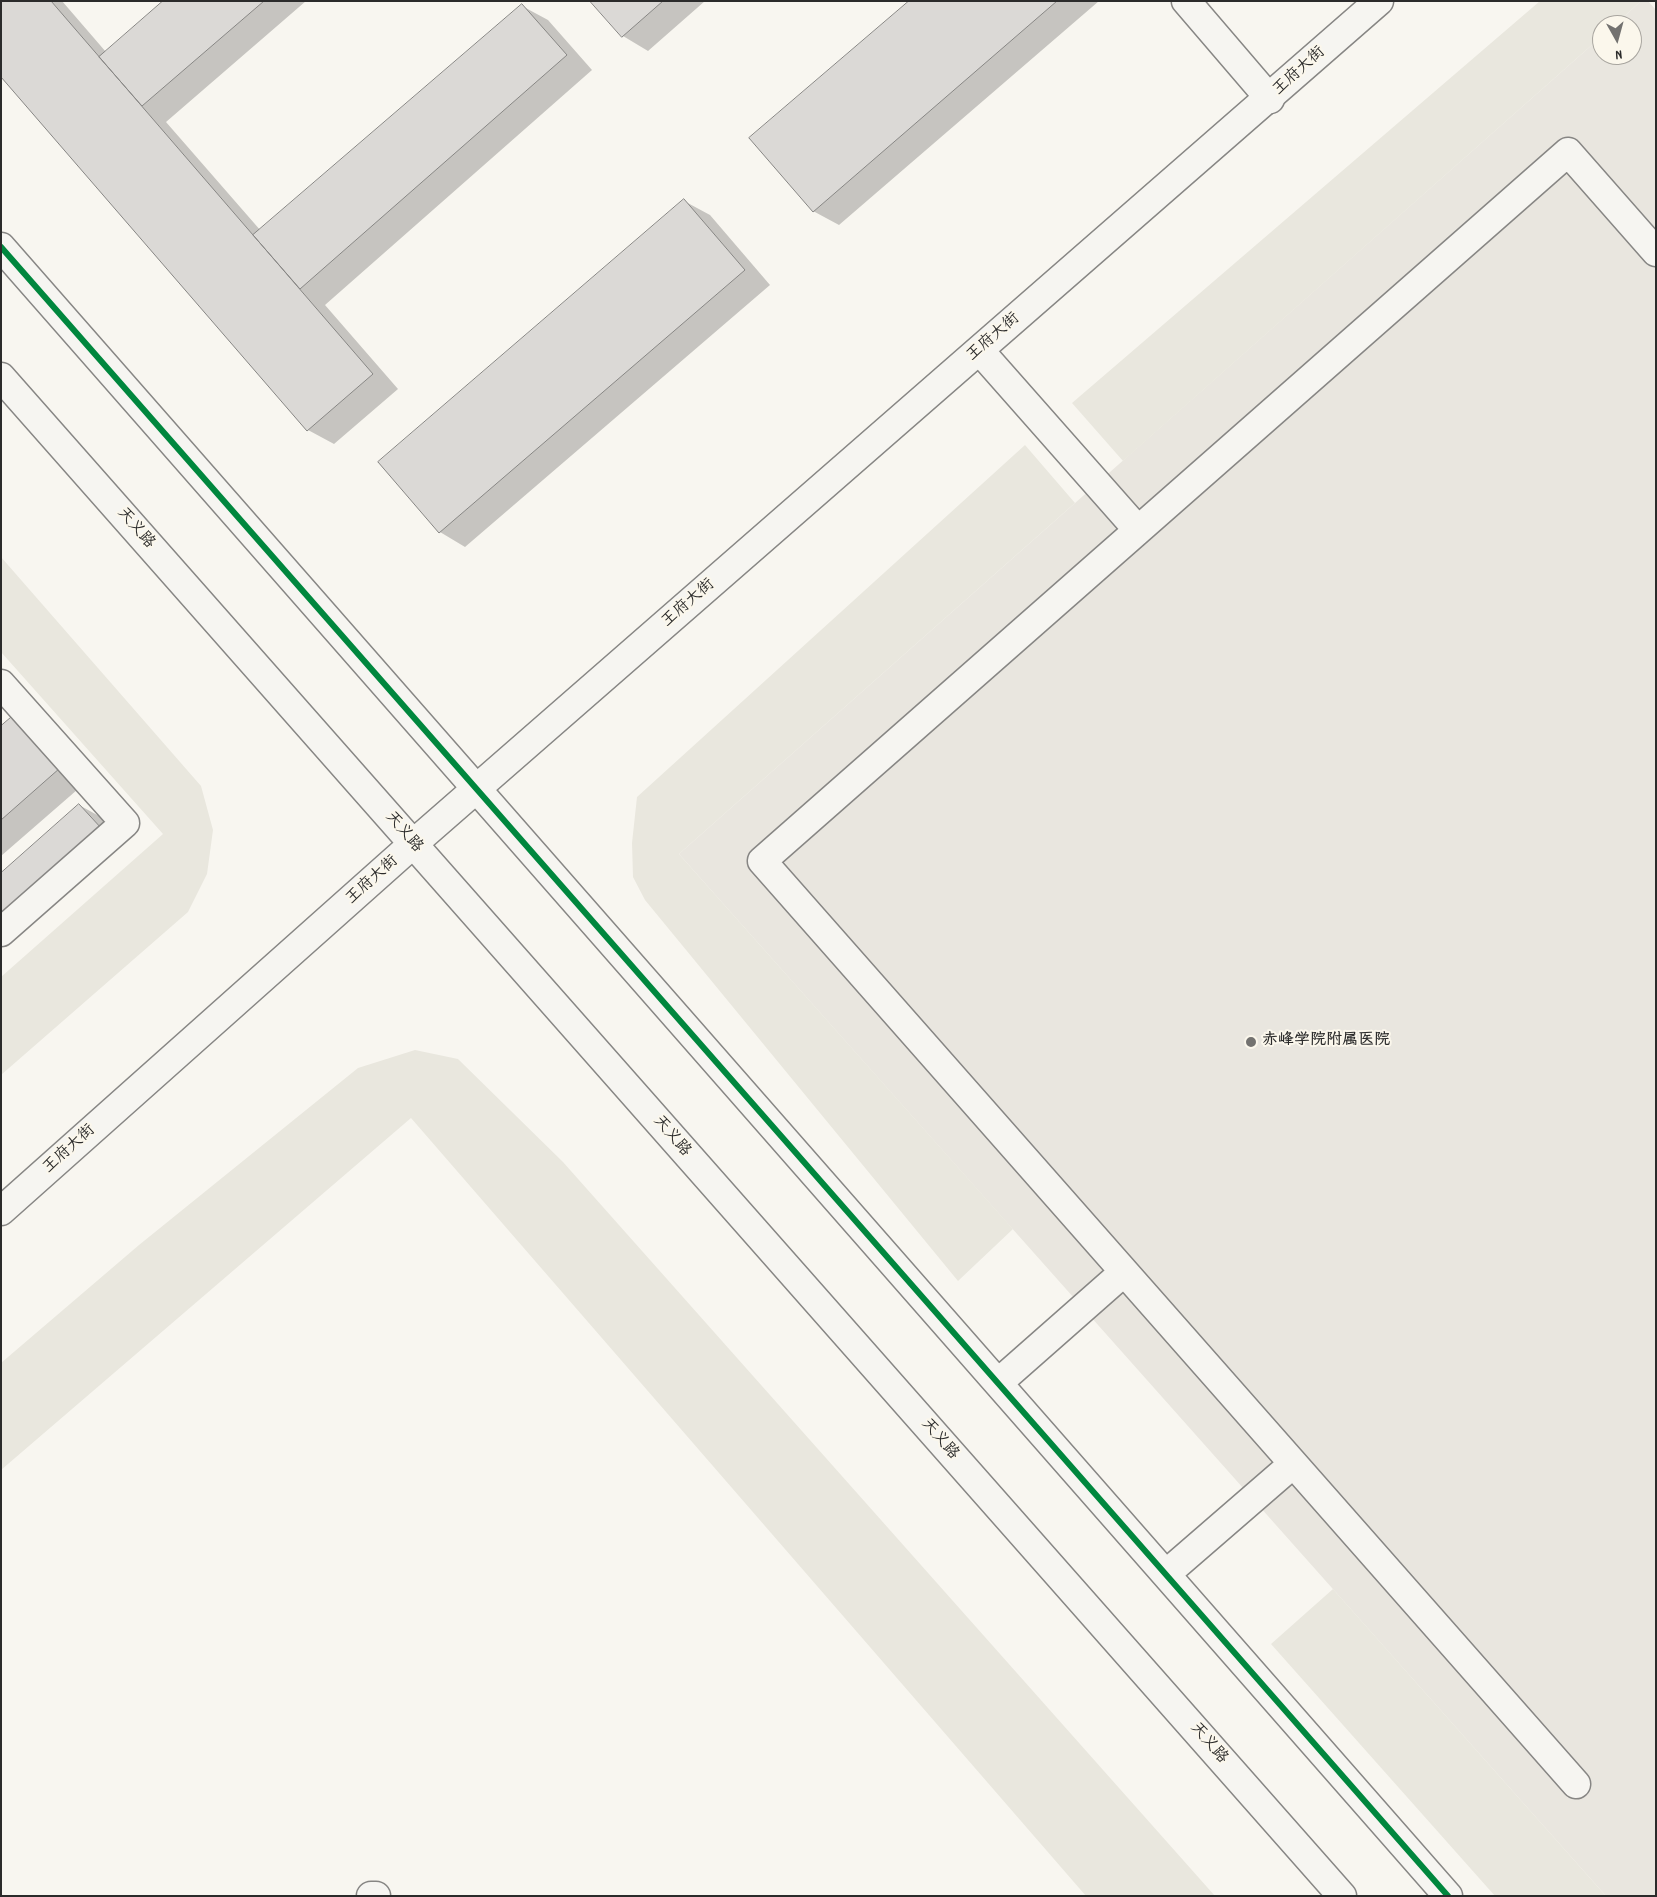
<!DOCTYPE html>
<html>
<head>
<meta charset="utf-8">
<style>
	body { margin:0 }
	#map { position:relative; width:1657px; height:1897px; overflow:hidden; background:#f8f6f0; font-family:Dekko,sans-serif }
	canvas { display:block }
	.frame { position:absolute; inset:0; border:2px solid #2b2b2b; pointer-events:none }
	.north { position:absolute; left:1592px; top:15px; width:50px; height:50px; box-sizing:border-box; background:#fbf7ec; border:1px solid #a8a59f; border-radius:50%; rotate:173deg; font-size:14px; font-weight:700; line-height:20px; text-align:center; color:#2b2b2b }
	.north::after { content:''; display:block; margin:auto; width:18px; height:22px; background:#737270; clip-path:polygon(50% 0,100% 100%,50% 72%,0 100%) }
</style>
</head>
<body>
<div id="map">
<canvas width="1657" height="1897"></canvas>
<div class="frame"></div>
<div class="north">N</div>
</div>
<script>
const context = document.querySelector('canvas').getContext('2d');
context.lineJoin = 'round';
function fill(path, color) { context.fillStyle = color; context.fill(path, 'evenodd'); }
function stroke(path, color, width, dash) { context.strokeStyle = color; context.lineWidth = width; context.lineCap = dash ? 'butt' : 'round'; context.setLineDash(dash || []); context.stroke(path); }
function write(font, color, halo, rows, align = 'center') {
  context.font = font + ' Dekko,"LXGW WenKai TC",sans-serif'; context.lineWidth = 4; context.setLineDash([]); context.textBaseline = 'middle'; context.strokeStyle = halo; context.fillStyle = color; for (const [text, x, y, turn = 0] of rows) {
    context.save(); context.translate(x, y); context.rotate((+turn || 0) * Math.PI / 180); context.textAlign = isNaN(turn) ? turn : align; if (halo) context.strokeText(text, 0, 0); context.fillText(text, 0, 0); context.restore();
  }
}
fill(new Path2D(`
	M 1641,1 L 1648,1 L 1656,10 L 1656,1896 L 1606,1896 L 679,854 L 1602,36 L 1602,55 L 1632,55 L 1632,25 L 1615,25 Z`), '#e9e6df');
fill(new Path2D(`
	M 1540,1 L 1641,1 L 1615,25 L 1602,25 L 1602,36 L 1123,461 L 1072,403 Z
	M 1025,445 L 1075,503 L 679,854 L 1013,1229 L 958,1281 L 645,900 L 633,877 L 632,843 L 637,797 Z
	M 1,557 L 201,786 L 213,830 L 207,874 L 188,912 L 1,1075 L 1,977 L 163,834 L 1,652 Z
	M 415,1050 L 458,1059 L 563,1162 L 1215,1896 L 1086,1896 L 411,1118 L 1,1470 L 1,1363 L 139,1245 L 358,1068 Z
	M 1333,1589 L 1606,1896 L 1495,1896 L 1271,1644 Z`), '#e9e7de');
fill(new Path2D(`
	M 1,1 L 62,1 L 106,52 L 165,1 L 306,1 L 166,122 L 261,231 L 522,6 L 548,20 L 592,70 L 325,305 L 398,389 L 334,444 L 308,430 Z
	M 592,1 L 705,1 L 648,51 L 623,36 Z
	M 911,1 L 1099,1 L 839,225 L 813,211 Z
	M 684,201 L 710,215 L 770,285 L 465,547 L 440,532 Z
	M 1,728 L 85,783 L 1,856 Z
	M 79,805 L 99,816 L 121,841 L 1,947 L 1,875 Z`), '#0003');
const building = new Path2D(`
	M 1,1 L 51,1 L 373,374 L 307,431 L 1,77 Z
	M 163,1 L 264,1 L 142,106 L 99,57 Z
	M 590,1 L 663,1 L 622,37 Z
	M 909,1 L 1057,1 L 813,212 L 749,138 Z
	M 522,4 L 567,55 L 300,289 L 253,235 Z
	M 684,199 L 745,270 L 439,533 L 378,462 Z
	M 14,715 L 60,768 L 1,820 L 1,726 Z
	M 79,804 L 102,829 L 1,919 L 1,873 Z`);
fill(building, '#dbd9d6');
stroke(building, '#878684', 1);
const minor = new Path2D(`
	M 1186,1 L 1270,99
	M 1,247 L 1448,1896
	M 980,351 L 1138,530
	M 1,684 L 125,823 L 1,932
	M 998,1383 L 1124,1272
	M 1166,1574 L 1293,1464
	M 1576,1784 L 762,861 L 1568,152 L 1656,252
	M 371,1896 L 376,1896`);
const major = new Path2D(`
	M 1,377 L 1342,1896
	M 1,1211 L 413,844 L 1379,1`);
stroke(minor, '#878684', 31);
stroke(major, '#878684', 31);
stroke(minor, '#f6f5f1', 28);
stroke(major, '#f6f5f1', 28);
stroke(new Path2D(`
	M 1,247 L 1448,1896`), '#00873e', 6);
for (const [x, y, r, color] of [
	[1251,1042,6,"#737270"]
]) { const dot = new Path2D(); dot.arc(x, y, r, 0, 2 * Math.PI); context.fillStyle = color; context.fill(dot); stroke(dot, '#fbf7ec', 2); }
write('16px', '#2b2b2b', '#fbf7ec', [
	["王府大街",1300,72,-42],
	["王府大街",994,338,-41],
	["天义路",135,529,49],
	["王府大街",689,604,-41],
	["天义路",403,833,49],
	["王府大街",373,881,-42],
	["天义路",671,1137,49],
	["王府大街",70,1150,-42],
	["天义路",939,1440,49],
	["天义路",1208,1744,49]
]);
write('bold 16px', '#2b2b2b', '#fbf7ec', [
	["赤峰学院附属医院",1262,1042]
], 'left');
</script>
</body>
</html>
